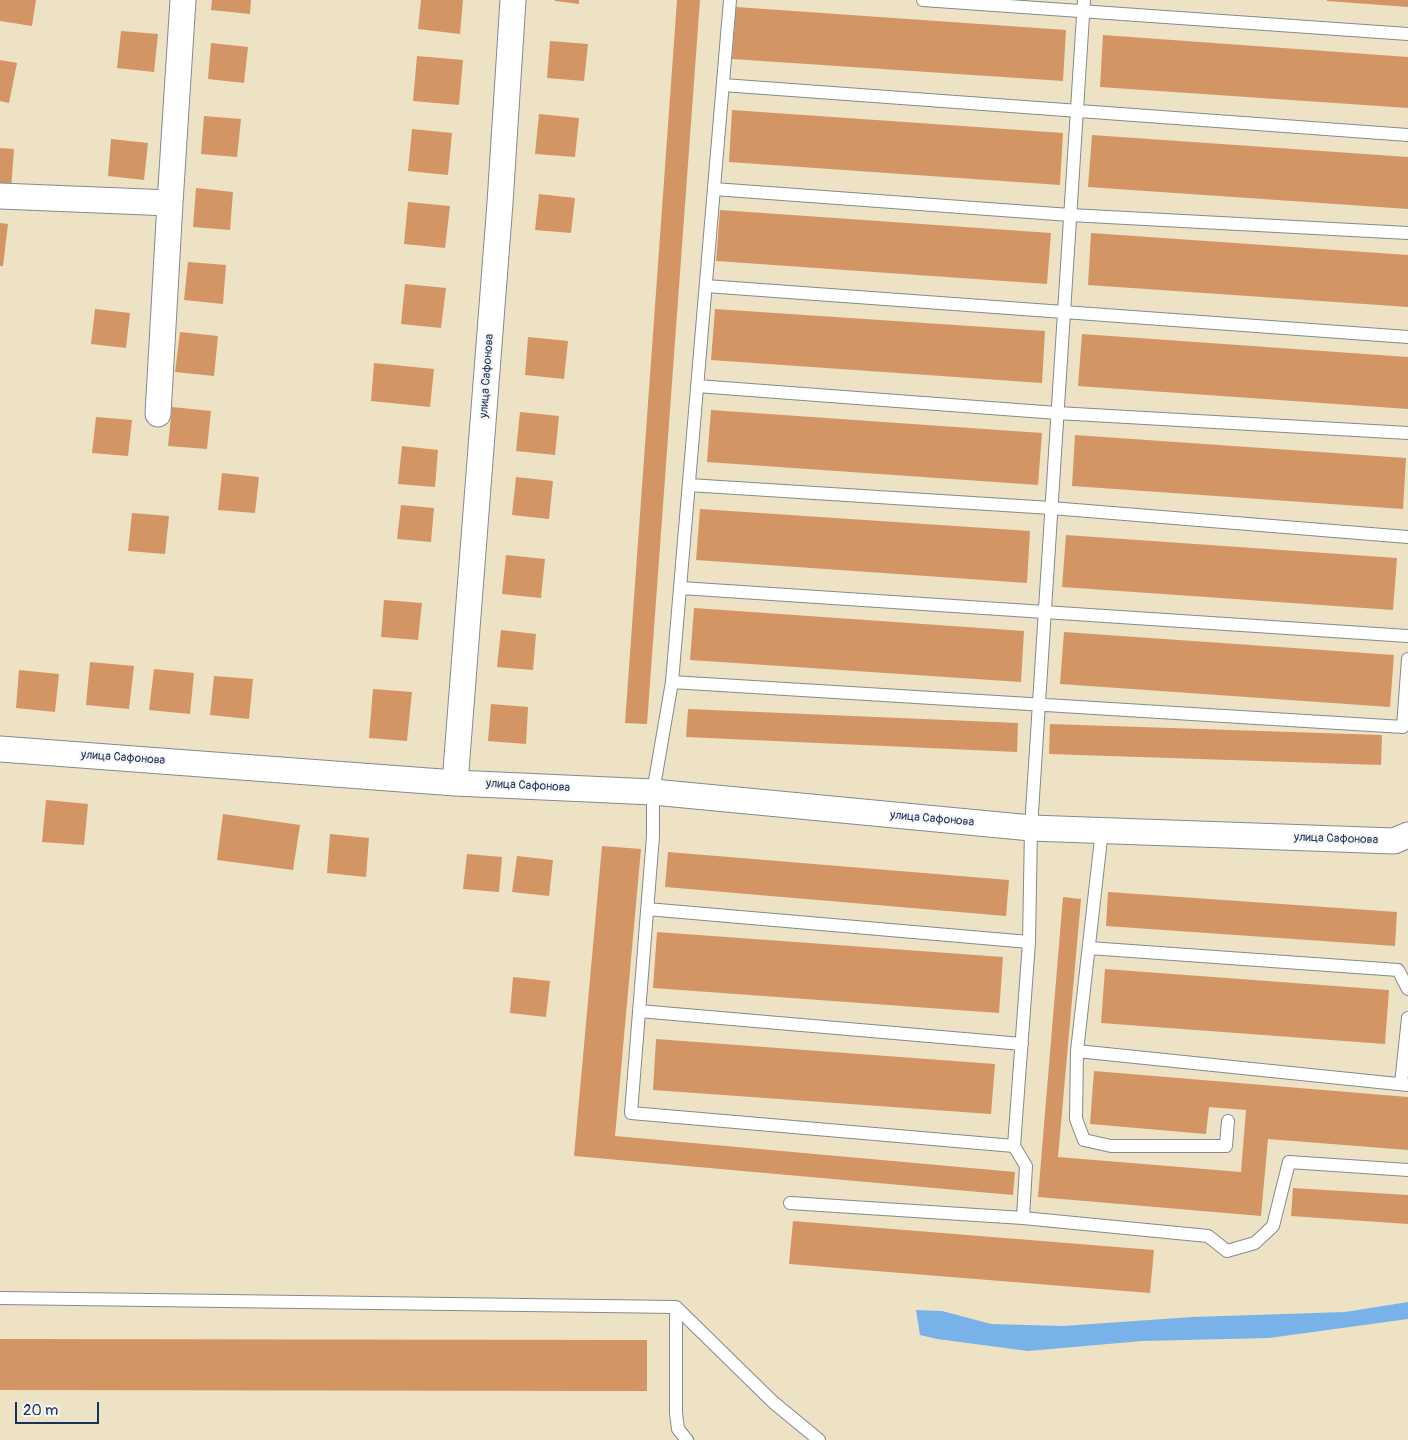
<!DOCTYPE html>
<html>
<head>
<meta charset="utf-8">
<style>
	body { margin:0 }
	#map { position:relative; width:1408px; height:1440px; overflow:hidden; background:#eee2c4; font-family:Pangolin,sans-serif }
	canvas { display:block }
	.scale { position:absolute; left:15px; top:1402px; width:84px; height:22px; box-sizing:border-box; border:2px solid #1b2f5e; border-top:0; padding-left:6px; font-size:15px; line-height:18px; white-space:nowrap; color:#1b2f5e; -webkit-text-stroke:4px #f6f6f2; paint-order:stroke }
</style>
</head>
<body>
<div id="map">
<canvas width="1408" height="1440"></canvas>
<div class="scale">20 m</div>
</div>
<script>
const context = document.querySelector('canvas').getContext('2d');
context.lineJoin = 'round';
function fill(path, color) { context.fillStyle = color; context.fill(path, 'evenodd'); }
function stroke(path, color, width, dash) { context.strokeStyle = color; context.lineWidth = width; context.lineCap = dash ? 'butt' : 'round'; context.setLineDash(dash || []); context.stroke(path); }
function write(font, color, halo, rows, align = 'center') {
  context.font = font + ' Pangolin,sans-serif'; context.lineWidth = 4; context.setLineDash([]); context.textBaseline = 'middle'; context.strokeStyle = halo; context.fillStyle = color; for (const [text, x, y, turn = 0] of rows) {
    context.save(); context.translate(x, y); context.rotate((+turn || 0) * Math.PI / 180); context.textAlign = isNaN(turn) ? turn : align; if (halo) context.strokeText(text, 0, 0); context.fillText(text, 0, 0); context.restore();
  }
}
fill(new Path2D(`
	M 1408,1302 L 1408,1319 L 1269,1338 L 1142,1341 L 1028,1351 L 937,1339 L 920,1335 L 916,1310 L 942,1311 L 991,1324 L 1063,1326 L 1192,1317 L 1345,1312 Z`), '#78b2e8');
fill(new Path2D(`
	M 0,0 L 36,0 L 32,26 L 0,21 Z
	M 212,0 L 251,0 L 250,14 L 211,10 Z
	M 421,0 L 463,0 L 460,34 L 418,29 Z
	M 555,0 L 579,0 L 579,4 L 555,1 Z
	M 677,0 L 700,0 L 647,724 L 625,723 Z
	M 1327,0 L 1408,0 L 1408,7 L 1327,1 Z
	M 736,7 L 1066,30 L 1063,81 L 732,59 Z
	M 121,31 L 158,34 L 154,72 L 117,68 Z
	M 1103,35 L 1408,57 L 1408,108 L 1100,87 Z
	M 550,41 L 588,44 L 584,81 L 547,78 Z
	M 211,43 L 248,47 L 244,83 L 208,79 Z
	M 417,56 L 463,60 L 459,105 L 413,101 Z
	M 0,60 L 17,63 L 9,103 L 0,101 Z
	M 732,110 L 1063,133 L 1060,185 L 729,162 Z
	M 539,114 L 579,118 L 575,157 L 535,154 Z
	M 204,116 L 241,119 L 237,157 L 201,154 Z
	M 412,129 L 452,133 L 448,175 L 408,171 Z
	M 1092,135 L 1408,157 L 1408,209 L 1088,187 Z
	M 111,139 L 148,143 L 144,180 L 108,176 Z
	M 0,148 L 14,149 L 11,190 L 0,189 Z
	M 196,188 L 233,192 L 230,230 L 193,227 Z
	M 539,194 L 575,198 L 571,233 L 535,230 Z
	M 408,202 L 450,206 L 445,248 L 404,244 Z
	M 720,210 L 1051,233 L 1047,284 L 716,261 Z
	M 0,223 L 8,224 L 3,266 L 0,266 Z
	M 1091,233 L 1408,255 L 1408,307 L 1088,285 Z
	M 188,262 L 226,265 L 223,304 L 184,300 Z
	M 405,284 L 446,288 L 441,328 L 401,324 Z
	M 95,309 L 130,313 L 126,348 L 91,344 Z
	M 715,309 L 1045,331 L 1042,383 L 711,360 Z
	M 180,332 L 218,336 L 214,376 L 175,372 Z
	M 1082,334 L 1408,357 L 1408,409 L 1078,386 Z
	M 528,337 L 568,341 L 564,379 L 525,375 Z
	M 374,363 L 434,369 L 430,407 L 371,401 Z
	M 172,407 L 211,411 L 207,449 L 168,446 Z
	M 711,410 L 1042,433 L 1038,485 L 707,462 Z
	M 520,412 L 559,416 L 555,455 L 516,451 Z
	M 96,417 L 132,420 L 128,456 L 92,453 Z
	M 1075,435 L 1406,458 L 1403,509 L 1072,486 Z
	M 402,446 L 438,450 L 435,487 L 398,484 Z
	M 222,473 L 259,477 L 255,513 L 218,510 Z
	M 516,477 L 553,481 L 549,519 L 512,515 Z
	M 401,505 L 434,508 L 431,542 L 397,539 Z
	M 700,509 L 1030,531 L 1027,583 L 696,560 Z
	M 132,513 L 169,516 L 165,554 L 128,551 Z
	M 1066,535 L 1397,558 L 1393,610 L 1062,587 Z
	M 506,555 L 545,559 L 541,598 L 502,594 Z
	M 384,600 L 422,603 L 418,640 L 381,637 Z
	M 694,608 L 1024,631 L 1021,682 L 690,660 Z
	M 501,630 L 536,634 L 533,670 L 497,667 Z
	M 1064,632 L 1394,655 L 1390,707 L 1060,684 Z
	M 90,662 L 134,666 L 129,709 L 86,705 Z
	M 154,669 L 194,673 L 190,714 L 149,710 Z
	M 19,670 L 59,674 L 55,712 L 16,708 Z
	M 214,676 L 253,679 L 249,719 L 210,715 Z
	M 373,689 L 412,692 L 407,741 L 369,738 Z
	M 491,704 L 528,707 L 526,744 L 488,741 Z
	M 688,709 L 1018,723 L 1017,752 L 686,737 Z
	M 1050,724 L 1382,735 L 1381,765 L 1049,754 Z
	M 46,800 L 88,804 L 84,845 L 42,842 Z
	M 223,814 L 300,825 L 293,870 L 217,860 Z
	M 330,834 L 369,838 L 366,877 L 327,873 Z
	M 602,846 L 641,849 L 615,1136 L 1015,1172 L 1013,1195 L 574,1156 Z
	M 668,852 L 1009,880 L 1006,916 L 665,887 Z
	M 467,854 L 502,857 L 499,892 L 463,889 Z
	M 517,856 L 553,860 L 549,896 L 512,892 Z
	M 1108,892 L 1397,912 L 1395,946 L 1106,926 Z
	M 1063,897 L 1081,899 L 1058,1157 L 1241,1172 L 1246,1110 L 1209,1107 L 1206,1134 L 1090,1124 L 1094,1071 L 1408,1097 L 1408,1150 L 1268,1139 L 1261,1216 L 1038,1197 Z
	M 657,932 L 1003,957 L 999,1013 L 653,988 Z
	M 1105,969 L 1389,990 L 1385,1044 L 1101,1023 Z
	M 513,977 L 550,981 L 546,1017 L 510,1013 Z
	M 656,1039 L 995,1064 L 991,1114 L 653,1090 Z
	M 1293,1188 L 1408,1195 L 1408,1224 L 1291,1216 Z
	M 793,1221 L 1154,1250 L 1150,1293 L 789,1264 Z
	M 0,1339 L 647,1340 L 647,1391 L 0,1390 Z`), '#d49565');
const service = new Path2D(`
	M 730,0 L 672,682 L 1403,727 L 1408,659
	M 923,0 L 1408,34
	M 723,85 L 1408,135
	M 714,189 L 1070,215 L 1408,233
	M 706,286 L 1408,337
	M 697,386 L 1057,413 L 1408,433
	M 689,485 L 1051,508 L 1408,537
	M 681,588 L 1408,636
	M 672,682 L 653,792 L 653,836 L 631,1113 L 1014,1146
	M 1102,830 L 1077,1051 L 1076,1119 L 1084,1140 L 1111,1146 L 1226,1146 L 1228,1121
	M 647,909 L 1029,942
	M 1089,948 L 1398,970 L 1408,989
	M 639,1011 L 1022,1044
	M 1077,1051 L 1408,1085
	M 1401,1084 L 1408,1018
	M 790,1203 L 1023,1218 L 1208,1236 L 1227,1251 L 1255,1243 L 1273,1226 L 1289,1162 L 1408,1170
	M 1023,1218 L 1026,1166 L 1014,1146 L 1029,942 L 1031,828 L 1084,0
	M 0,1298 L 676,1307 L 773,1402 L 819,1440
	M 676,1307 L 676,1413 L 678,1429 L 687,1440`);
const minor = new Path2D(`
	M 0,196 L 170,203 L 183,0
	M 158,414 L 170,203
	M 0,749 L 455,783 L 653,792 L 1031,828 L 1394,841 L 1408,835
	M 455,783 L 500,203 L 513,0`);
stroke(service, '#848891', 14);
stroke(minor, '#848891', 27);
stroke(service, '#fff', 12);
stroke(minor, '#fff', 25);
write('12px', '#1b2f5e', '#f6f6f2', [
	["улица Сафонова",487,376,-86],
	["улица Сафонова",123,758,4],
	["улица Сафонова",528,786,3],
	["улица Сафонова",932,819,5],
	["улица Сафонова",1336,839,2]
]);
</script>
</body>
</html>
